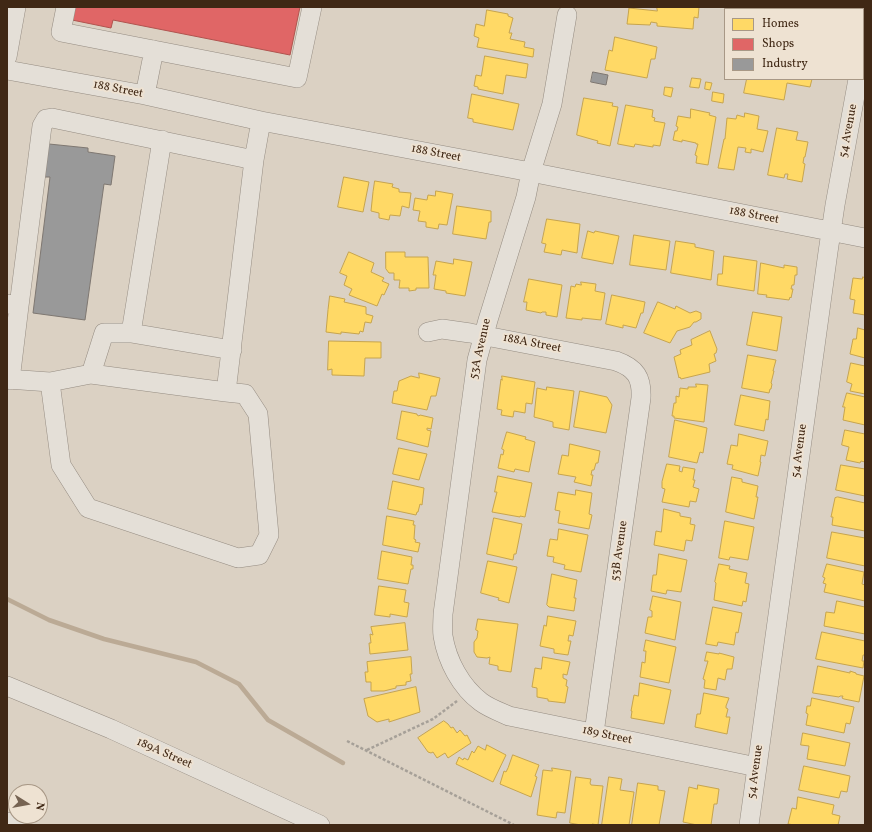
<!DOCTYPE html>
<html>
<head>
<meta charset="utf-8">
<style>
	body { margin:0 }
	#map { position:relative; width:872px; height:832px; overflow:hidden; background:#dbd1c3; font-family:Vollkorn,serif }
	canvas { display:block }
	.frame { position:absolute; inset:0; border:8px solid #402815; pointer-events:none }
	.legend { position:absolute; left:724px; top:8px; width:140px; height:72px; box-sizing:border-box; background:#eee2d2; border:1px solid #a89886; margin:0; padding:5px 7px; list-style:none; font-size:12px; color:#402815 }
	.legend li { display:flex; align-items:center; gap:8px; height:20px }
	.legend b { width:20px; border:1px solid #a89886 }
	.north { position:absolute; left:8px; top:784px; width:40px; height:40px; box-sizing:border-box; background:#eee2d2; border:1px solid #a89886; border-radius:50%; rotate:101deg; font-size:11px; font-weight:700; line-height:16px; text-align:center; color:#402815 }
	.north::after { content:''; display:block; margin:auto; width:14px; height:18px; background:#766352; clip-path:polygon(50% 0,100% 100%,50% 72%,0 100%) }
</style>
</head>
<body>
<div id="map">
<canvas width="872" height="832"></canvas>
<div class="frame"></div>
<ul class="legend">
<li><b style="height:11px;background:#ffd966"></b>Homes</li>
<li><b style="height:11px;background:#e06666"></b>Shops</li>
<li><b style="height:11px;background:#999"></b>Industry</li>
</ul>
<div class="north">N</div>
</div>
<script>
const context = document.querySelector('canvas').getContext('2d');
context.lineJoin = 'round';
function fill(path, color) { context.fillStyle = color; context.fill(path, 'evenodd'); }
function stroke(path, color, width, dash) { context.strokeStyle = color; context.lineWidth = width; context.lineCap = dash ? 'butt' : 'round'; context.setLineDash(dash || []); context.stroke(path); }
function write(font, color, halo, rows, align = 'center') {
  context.font = font + ' Vollkorn,serif'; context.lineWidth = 4; context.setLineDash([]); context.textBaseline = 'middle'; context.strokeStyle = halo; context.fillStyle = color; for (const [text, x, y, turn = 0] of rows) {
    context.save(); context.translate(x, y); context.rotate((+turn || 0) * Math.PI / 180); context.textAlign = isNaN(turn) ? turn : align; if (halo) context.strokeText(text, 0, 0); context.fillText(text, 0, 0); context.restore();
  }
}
const homes = new Path2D(`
	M 657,7 L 699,7 L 698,18 L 694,17 L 693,29 L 657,26 L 657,23 L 651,22 L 650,25 L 627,24 L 629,8 L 657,11 Z
	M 793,7 L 825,7 L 825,9 L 792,9 Z
	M 487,10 L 508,14 L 508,16 L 513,18 L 509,33 L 512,33 L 510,39 L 525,42 L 524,47 L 534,49 L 533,57 L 477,47 L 479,38 L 474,36 L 476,24 L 484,26 Z
	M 615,37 L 657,47 L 655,59 L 651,59 L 647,78 L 605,70 L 609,50 L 612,51 Z
	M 485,56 L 528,64 L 526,78 L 506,75 L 503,94 L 478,89 L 478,87 L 474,86 L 476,75 L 481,76 Z
	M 692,78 L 701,79 L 699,88 L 690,87 Z
	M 747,79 L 812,79 L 810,87 L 787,83 L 784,100 L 744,93 Z
	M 706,82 L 712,83 L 710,90 L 705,89 Z
	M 665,87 L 673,88 L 671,97 L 664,95 Z
	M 713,92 L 724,94 L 723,103 L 712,101 Z
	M 472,94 L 519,104 L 513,130 L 473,122 L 473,119 L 468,118 Z
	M 584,98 L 613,103 L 612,106 L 618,107 L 610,146 L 597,143 L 598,141 L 577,135 Z
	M 626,105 L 653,110 L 652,117 L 655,118 L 654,121 L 665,123 L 660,146 L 653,145 L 653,147 L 635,144 L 634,147 L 618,144 Z
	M 691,109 L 710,113 L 709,115 L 716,117 L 708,165 L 696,163 L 697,156 L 695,155 L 698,144 L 696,144 L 696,143 L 682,140 L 682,142 L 673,140 L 675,131 L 677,131 L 678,127 L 676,126 L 678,116 L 690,118 Z
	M 745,113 L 759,116 L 757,129 L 768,131 L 763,152 L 751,149 L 751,153 L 745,152 L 746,148 L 738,147 L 734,170 L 718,168 L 724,139 L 725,139 L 727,118 L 736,119 L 737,115 L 744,117 Z
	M 777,128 L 798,132 L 796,140 L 808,142 L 805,157 L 804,157 L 803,163 L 805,164 L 802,182 L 787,179 L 788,174 L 785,174 L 784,178 L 768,175 Z
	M 344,177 L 369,182 L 363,212 L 338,207 Z
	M 375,181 L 393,184 L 392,187 L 399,189 L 399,192 L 411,193 L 409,208 L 402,206 L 400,216 L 390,215 L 389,220 L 379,218 L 379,213 L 371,211 L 373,192 Z
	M 436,191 L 453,194 L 447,225 L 439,224 L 438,229 L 426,227 L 426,222 L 418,221 L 420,211 L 413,210 L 415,198 L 427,200 L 428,195 L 435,196 Z
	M 457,206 L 491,211 L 491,222 L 489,222 L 486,239 L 453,234 Z
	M 547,219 L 580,224 L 577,253 L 562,250 L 561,255 L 544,252 L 546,244 L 542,243 Z
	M 588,231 L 594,233 L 595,231 L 619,236 L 613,264 L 582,258 Z
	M 634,235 L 670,241 L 666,270 L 630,265 Z
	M 676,241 L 695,244 L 695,247 L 714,251 L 711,280 L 671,273 Z
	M 349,252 L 374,263 L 371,272 L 384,278 L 382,281 L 389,284 L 384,295 L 382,294 L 377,306 L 349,295 L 352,289 L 344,285 L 347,276 L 340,273 Z
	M 386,252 L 405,252 L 405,257 L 428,257 L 429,288 L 416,288 L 416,290 L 409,291 L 409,288 L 399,288 L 400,280 L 394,280 L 394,273 L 389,273 L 386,269 Z
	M 724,256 L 757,261 L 754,291 L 717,285 L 718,274 L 722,274 Z
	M 454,259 L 472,262 L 465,296 L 446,293 L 446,291 L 434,289 L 436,275 L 433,275 L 436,261 L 453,264 Z
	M 761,263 L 784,268 L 784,265 L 797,267 L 797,275 L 795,275 L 794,285 L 792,285 L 791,289 L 793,289 L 791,298 L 790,297 L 789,300 L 766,297 L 767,295 L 758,294 Z
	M 863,277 L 865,278 L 865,315 L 853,313 L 855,300 L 850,299 L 850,297 L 853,278 L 862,279 Z
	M 529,279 L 562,285 L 557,317 L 546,315 L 546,312 L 542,312 L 541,313 L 526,310 L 527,302 L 524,302 Z
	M 581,282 L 596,284 L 595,291 L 605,293 L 601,320 L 582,318 L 582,320 L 566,318 L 571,286 L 575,287 L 576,284 L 581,285 Z
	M 612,295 L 645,302 L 643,313 L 641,313 L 636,328 L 623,325 L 623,328 L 606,324 Z
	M 330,296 L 345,299 L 344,302 L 366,307 L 366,314 L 373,316 L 371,323 L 365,322 L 363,332 L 360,331 L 359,334 L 341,332 L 341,334 L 326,332 L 328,310 Z
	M 658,302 L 675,309 L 676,306 L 690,313 L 696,311 L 701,313 L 701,319 L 696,322 L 694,322 L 690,327 L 677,331 L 670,343 L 644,333 Z
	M 753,312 L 782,317 L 777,351 L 747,345 Z
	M 858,328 L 865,330 L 865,358 L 850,354 L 853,339 L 856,339 Z
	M 710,331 L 717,349 L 716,353 L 714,354 L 716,361 L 709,364 L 710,372 L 681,379 L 680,377 L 679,378 L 674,357 L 681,354 L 680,350 L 692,345 L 691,340 Z
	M 329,341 L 381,342 L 381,358 L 365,358 L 364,376 L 332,375 L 332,369 L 328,370 Z
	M 748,355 L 776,360 L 773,371 L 774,371 L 771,383 L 772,384 L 771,389 L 770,389 L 769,393 L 742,388 Z
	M 851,363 L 865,366 L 865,394 L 850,391 L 852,384 L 847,382 Z
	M 419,373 L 440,378 L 436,396 L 431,396 L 427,410 L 392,403 L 394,391 L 397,391 L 399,381 L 411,376 L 419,378 Z
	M 502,376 L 535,382 L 532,404 L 526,403 L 525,413 L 514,411 L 513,417 L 501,415 L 502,410 L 497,409 L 501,379 L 502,380 Z
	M 696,384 L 708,385 L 704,422 L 674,418 L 674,416 L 672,416 L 674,403 L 676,403 L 676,396 L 679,397 L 680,388 L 688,389 L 688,387 L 696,387 Z
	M 547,387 L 574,391 L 569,430 L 553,427 L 553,422 L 534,417 L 537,388 L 546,390 Z
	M 580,391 L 607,397 L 612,405 L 606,433 L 574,427 Z
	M 847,393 L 865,397 L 865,425 L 843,420 L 845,407 L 843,407 Z
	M 741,395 L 770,401 L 768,420 L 766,419 L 764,431 L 735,425 Z
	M 402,411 L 417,414 L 417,415 L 419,416 L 420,415 L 433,418 L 431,429 L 427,428 L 427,430 L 431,431 L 428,447 L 397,439 Z
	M 675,420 L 707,428 L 703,453 L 700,452 L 697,463 L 669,457 Z
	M 845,430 L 865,434 L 865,462 L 861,461 L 860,463 L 846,460 L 849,447 L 842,445 Z
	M 507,432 L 526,437 L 525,439 L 535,442 L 529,472 L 515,469 L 514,472 L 498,468 L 501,454 L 503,455 L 504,450 L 502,449 Z
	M 739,434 L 768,441 L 765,456 L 761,455 L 760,462 L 761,462 L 758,476 L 732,469 L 733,465 L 727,464 L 731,445 L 737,446 Z
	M 570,444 L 600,451 L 598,463 L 596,463 L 594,470 L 592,470 L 591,475 L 593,475 L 591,486 L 574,482 L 576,477 L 558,474 L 562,455 L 568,456 Z
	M 399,448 L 427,454 L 419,480 L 393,474 Z
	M 667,464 L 680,466 L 679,471 L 682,472 L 683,467 L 695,469 L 693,480 L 695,480 L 693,487 L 699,489 L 696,502 L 690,501 L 689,507 L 662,502 L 665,489 L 662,488 L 662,482 Z
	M 841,465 L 865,469 L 865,496 L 836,490 Z
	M 498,476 L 532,483 L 525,517 L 520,516 L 520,517 L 492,512 L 497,492 L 495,492 Z
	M 732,477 L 742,479 L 742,482 L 758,486 L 756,497 L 758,497 L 754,519 L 726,512 Z
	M 393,481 L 424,488 L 422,505 L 420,504 L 418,512 L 417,512 L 416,515 L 388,509 Z
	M 576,490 L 592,493 L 589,514 L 592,515 L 589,529 L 558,523 L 560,511 L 555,510 L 558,492 L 575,495 Z
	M 838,497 L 865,503 L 865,531 L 832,525 L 833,517 L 831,517 L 835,498 Z
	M 664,509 L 680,513 L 680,516 L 691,518 L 690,524 L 695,525 L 692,541 L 686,540 L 684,551 L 654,545 L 656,531 L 661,532 Z
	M 387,516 L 414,521 L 413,525 L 415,525 L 414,539 L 416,540 L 415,542 L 420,543 L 418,552 L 383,545 Z
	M 494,518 L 522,524 L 516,554 L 514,554 L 513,560 L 487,554 Z
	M 725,521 L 754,527 L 748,560 L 730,557 L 729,560 L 719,558 Z
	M 559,529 L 588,535 L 581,572 L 564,569 L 565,565 L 553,562 L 554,557 L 547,556 L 550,539 L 557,540 Z
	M 832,532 L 865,538 L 865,566 L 827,558 Z
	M 382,551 L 412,557 L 411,565 L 413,565 L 413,569 L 411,569 L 408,584 L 378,579 Z
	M 659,554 L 687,560 L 681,592 L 667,590 L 666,594 L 651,591 L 653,575 L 656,575 Z
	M 488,561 L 517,567 L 509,603 L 498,600 L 499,598 L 481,593 Z
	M 719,564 L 730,566 L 729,569 L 747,573 L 745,583 L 749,584 L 746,602 L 743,601 L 742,606 L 714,600 L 716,583 L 715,582 Z
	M 827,564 L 864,572 L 862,584 L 865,585 L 865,601 L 824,592 L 826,584 L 823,583 L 825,578 L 823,577 Z
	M 552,574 L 577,580 L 574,598 L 576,598 L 574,611 L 549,607 L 547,605 Z
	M 379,586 L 406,590 L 404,602 L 409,603 L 407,617 L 390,614 L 390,617 L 375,615 Z
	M 653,596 L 681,602 L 675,640 L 645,633 L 648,617 L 652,617 L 652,611 L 650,610 Z
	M 837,601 L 865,607 L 865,634 L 824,626 L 826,612 L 834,613 Z
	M 713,607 L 742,613 L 738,633 L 736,632 L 734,645 L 718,642 L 717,646 L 706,644 Z
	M 548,616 L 576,621 L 573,636 L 569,635 L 568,641 L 571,641 L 568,655 L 554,653 L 554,649 L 540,646 L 544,625 L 546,626 Z
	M 478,619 L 518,624 L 511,672 L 498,670 L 498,666 L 489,664 L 490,657 L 487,658 L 477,657 L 474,652 L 474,642 L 477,638 L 478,631 L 476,630 Z
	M 405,623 L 408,650 L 370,654 L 369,643 L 371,643 L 370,634 L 373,635 L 371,627 Z
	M 822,632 L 865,641 L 865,655 L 863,655 L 862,661 L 864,661 L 863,668 L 816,659 Z
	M 646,640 L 676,647 L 669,683 L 640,677 L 642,662 L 645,663 L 646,651 L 644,651 Z
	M 707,652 L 719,654 L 719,653 L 734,657 L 732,669 L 727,669 L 725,680 L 718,678 L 716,690 L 704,688 L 705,680 L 703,679 L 708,661 L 705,661 Z
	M 411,657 L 412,674 L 410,674 L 411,681 L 406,682 L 406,685 L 396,686 L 396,688 L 384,691 L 371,691 L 371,682 L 366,682 L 365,672 L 368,672 L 367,662 Z
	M 543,657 L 570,662 L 567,675 L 563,674 L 563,678 L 567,680 L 566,686 L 568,687 L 565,703 L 548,701 L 548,699 L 537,697 L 537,688 L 532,687 L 535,668 L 541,669 Z
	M 818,666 L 850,673 L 850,671 L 856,673 L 856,674 L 864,676 L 859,702 L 844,699 L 842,698 L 843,696 L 840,696 L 839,697 L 813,693 Z
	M 640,683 L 671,690 L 664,724 L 631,718 L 632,711 L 631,711 L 634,695 L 638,696 Z
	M 416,687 L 420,712 L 389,722 L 389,719 L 377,722 L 368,716 L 364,699 Z
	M 704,693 L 729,698 L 726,706 L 726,708 L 728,709 L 726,717 L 730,717 L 727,734 L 695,727 L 697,714 L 700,714 Z
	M 812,698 L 854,707 L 850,724 L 846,723 L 844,733 L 806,725 L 808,714 L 806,713 L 807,706 L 810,706 Z
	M 444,721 L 448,724 L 451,728 L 453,727 L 457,733 L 460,730 L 465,736 L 467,735 L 471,743 L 448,758 L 445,753 L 437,758 L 433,752 L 431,753 L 428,752 L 418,738 Z
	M 803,733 L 850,743 L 845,766 L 807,759 L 809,746 L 801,745 Z
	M 487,745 L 506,755 L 493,782 L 456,764 L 459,757 L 463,760 L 464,758 L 468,760 L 472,751 L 474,753 L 478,746 L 485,750 Z
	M 513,755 L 539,765 L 535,776 L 537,777 L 531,797 L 500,784 L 504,771 L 506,772 L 508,768 Z
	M 804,766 L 850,776 L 847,792 L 841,791 L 839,798 L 799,790 Z
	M 552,768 L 571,771 L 565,813 L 557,812 L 556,818 L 537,815 L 543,770 L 552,771 Z
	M 576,777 L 591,779 L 590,783 L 591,785 L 603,786 L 598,825 L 592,824 L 592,825 L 581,825 L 570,823 Z
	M 609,777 L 622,779 L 620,790 L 634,792 L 629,825 L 602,825 Z
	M 638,783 L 658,786 L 658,790 L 665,791 L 659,825 L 632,825 Z
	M 698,785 L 719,789 L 717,804 L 714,804 L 711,825 L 697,825 L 683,822 L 689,787 L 697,789 Z
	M 798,797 L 834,805 L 832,814 L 840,816 L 838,825 L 795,825 L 788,824 L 792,808 L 796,809 Z`);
fill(homes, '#ffd966');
stroke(homes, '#c6a44e', 1);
const shops = new Path2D(`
	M 75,7 L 300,7 L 290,55 L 113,20 L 111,28 L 72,20 Z`);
fill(shops, '#e06666');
stroke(shops, '#b0534e', 1);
const industry = new Path2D(`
	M 593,72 L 608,75 L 606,85 L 591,82 Z
	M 49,144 L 88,148 L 88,152 L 115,156 L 111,185 L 104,184 L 85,320 L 33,313 L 50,177 L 45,177 Z`);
fill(industry, '#999');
stroke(industry, '#7e7771', 1);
stroke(new Path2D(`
	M 7,599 L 49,620 L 104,639 L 196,662 L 239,684 L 268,720 L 343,763`), '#bbaa95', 4.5);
const minor = new Path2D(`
	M 66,7 L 61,32 L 297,78 L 312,7
	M 567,15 L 552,104 L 531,172 L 526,197 L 488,320 L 477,360 L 443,614 C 443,621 442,629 443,636 C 447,661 461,687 481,702 C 489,708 500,712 509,716 L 757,767
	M 863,53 L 865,42
	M 7,57 L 16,7
	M 7,70 L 145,95 L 261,121 L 520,170 L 865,238
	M 145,95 L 154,50
	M 7,304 L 19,306 L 10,380
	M 19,306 L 42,126 L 46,119 L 52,118 L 254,160
	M 428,332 L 442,329 L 470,333 L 616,361 C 636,368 642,378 641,398 L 594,733
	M 131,333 L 232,350
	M 91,374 L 104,333 L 131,333 L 162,140
	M 7,379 L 50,382 L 91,374 L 226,392 L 254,160 L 261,121
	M 50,382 L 61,465 L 88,508 L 238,558 L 259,555 L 269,535 L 258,414 L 245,394 L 226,392
	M 7,686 L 111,729 L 320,825
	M 7,822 L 19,825
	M 749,825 L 828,252 L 835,205 L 858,79`);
stroke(minor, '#958c82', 20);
stroke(new Path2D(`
	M 347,741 L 514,825
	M 367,750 L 433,719 L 457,701`), '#a6a098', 2.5, [3, 2]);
stroke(minor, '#e4dfd7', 19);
write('12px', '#402815', '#eee2d2', [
	["188 Street",118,90,11],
	["54 Avenue",849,131,-79],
	["188 Street",436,154,11],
	["188 Street",754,216,11],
	["188A Street",532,344,11],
	["53A Avenue",481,349,-77],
	["54 Avenue",800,451,-82],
	["53B Avenue",620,551,-82],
	["189 Street",607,736,12],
	["189A Street",164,754,24],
	["54 Avenue",756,772,-82]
]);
</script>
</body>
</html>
